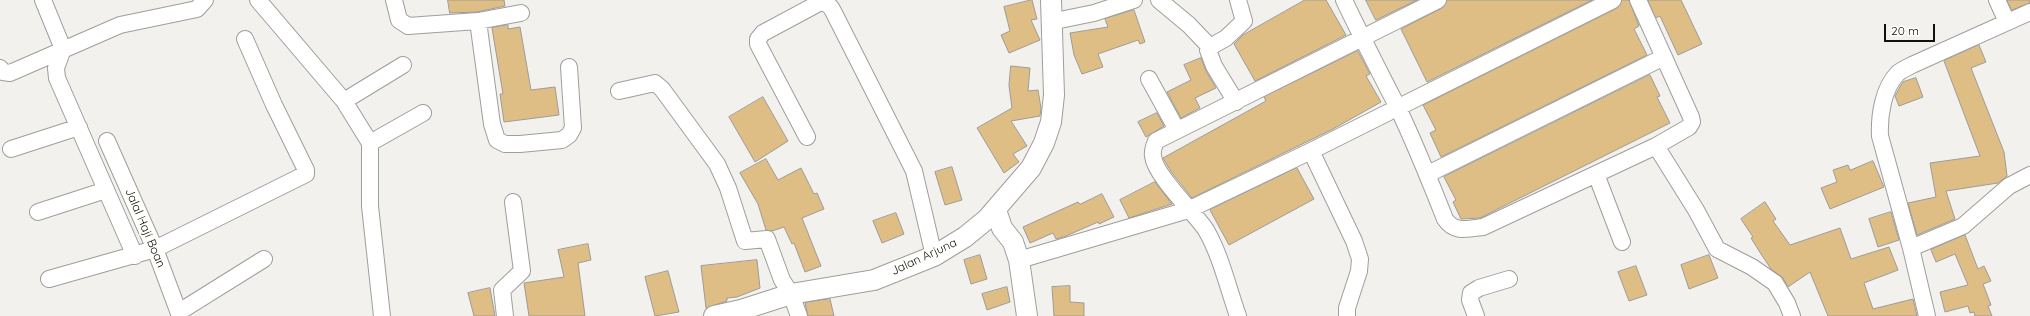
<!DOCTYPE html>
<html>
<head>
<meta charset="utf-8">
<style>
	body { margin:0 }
	#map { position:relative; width:2030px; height:316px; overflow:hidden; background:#f2f1ed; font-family:Quicksand,sans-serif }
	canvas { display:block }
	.scale { position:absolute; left:1884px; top:24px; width:51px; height:18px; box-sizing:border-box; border:2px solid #121110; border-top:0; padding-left:5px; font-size:12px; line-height:14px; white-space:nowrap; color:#121110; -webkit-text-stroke:3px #fffffc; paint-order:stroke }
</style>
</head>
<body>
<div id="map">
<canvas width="2030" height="316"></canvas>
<div class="scale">20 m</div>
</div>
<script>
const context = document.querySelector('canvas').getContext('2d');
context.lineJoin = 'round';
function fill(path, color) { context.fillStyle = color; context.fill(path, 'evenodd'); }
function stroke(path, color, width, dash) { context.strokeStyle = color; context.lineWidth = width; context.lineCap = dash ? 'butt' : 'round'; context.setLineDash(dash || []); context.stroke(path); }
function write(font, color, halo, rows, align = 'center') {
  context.font = font + ' Quicksand,sans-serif'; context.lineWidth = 4; context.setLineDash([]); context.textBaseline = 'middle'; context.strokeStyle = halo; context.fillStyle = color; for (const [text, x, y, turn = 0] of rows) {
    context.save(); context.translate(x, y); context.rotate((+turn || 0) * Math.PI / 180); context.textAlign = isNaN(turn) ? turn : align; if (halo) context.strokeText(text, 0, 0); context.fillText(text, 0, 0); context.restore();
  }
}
const building = new Path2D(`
	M 448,0 L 504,0 L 505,6 L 477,12 L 450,13 Z
	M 1032,0 L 1037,19 L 1031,20 L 1040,40 L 1009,53 L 1001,35 L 1010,31 L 1004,7 Z
	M 1305,0 L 1326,0 L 1346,35 L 1255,81 L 1234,44 L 1243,35 Z
	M 1366,0 L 1417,0 L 1376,20 Z
	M 1447,0 L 1592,0 L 1427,82 L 1401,29 L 1442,8 Z
	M 1622,0 L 1629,0 L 1639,26 L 1634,29 L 1647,55 L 1441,157 L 1430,133 L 1436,130 L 1423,105 L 1617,8 Z
	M 1648,0 L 1681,0 L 1702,44 L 1678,55 L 1660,16 L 1656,18 Z
	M 2007,0 L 2030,0 L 2030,3 L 2012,10 Z
	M 1134,10 L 1145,42 L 1140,44 L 1138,40 L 1098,54 L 1103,67 L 1082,74 L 1074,55 L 1070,33 L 1108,27 L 1105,19 Z
	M 508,25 L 508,29 L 520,27 L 531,90 L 555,87 L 559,115 L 504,122 L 500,94 L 503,94 L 492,28 Z
	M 1979,45 L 1986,62 L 1971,68 L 2004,152 L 2007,176 L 1998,183 L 1946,191 L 1955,219 L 1917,235 L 1908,203 L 1936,197 L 1930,163 L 1980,156 L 1944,61 Z
	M 1358,51 L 1370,74 L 1366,76 L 1381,102 L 1333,129 L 1192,198 L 1172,173 L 1163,158 L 1266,101 L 1264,97 Z
	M 1201,58 L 1206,71 L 1216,88 L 1195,98 L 1200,108 L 1181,118 L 1167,92 L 1191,80 L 1184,65 Z
	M 1011,66 L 1030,68 L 1028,91 L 1038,90 L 1041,108 L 1040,116 L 1011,121 L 1027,146 L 1013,154 L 1019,162 L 1004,173 L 977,128 L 1012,108 L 1009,86 Z
	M 1650,75 L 1660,96 L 1657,97 L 1670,123 L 1480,218 L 1461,219 L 1453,202 L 1456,200 L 1444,177 Z
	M 1916,78 L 1923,97 L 1899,106 L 1895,96 L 1901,85 L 1903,82 Z
	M 763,97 L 788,141 L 755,162 L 729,117 Z
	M 1157,113 L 1164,126 L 1146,137 L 1138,122 Z
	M 766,159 L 778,180 L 801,168 L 814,194 L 817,193 L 824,209 L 802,218 L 821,266 L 805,272 L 794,243 L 792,244 L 784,227 L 772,231 L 766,230 L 758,204 L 740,173 Z
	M 1873,161 L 1884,187 L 1830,209 L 1821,188 L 1837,182 L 1833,170 L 1848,165 L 1850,170 Z
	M 952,167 L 962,200 L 945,205 L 935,172 Z
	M 1297,168 L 1314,199 L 1229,245 L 1210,210 Z
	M 1155,182 L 1172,204 L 1129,218 L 1120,200 Z
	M 1102,194 L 1114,217 L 1099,224 L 1098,222 L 1066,236 L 1056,239 L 1053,233 L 1030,243 L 1023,227 L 1078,202 L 1080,204 Z
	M 1765,202 L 1776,219 L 1773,221 L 1790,245 L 1840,228 L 1851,259 L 1889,247 L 1898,270 L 1864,283 L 1873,309 L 1913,299 L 1917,316 L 1828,316 L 1810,272 L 1788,287 L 1783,278 L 1771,269 L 1761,254 L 1751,238 L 1753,237 L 1741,219 Z
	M 1891,212 L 1899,240 L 1878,247 L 1869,219 Z
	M 896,213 L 904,234 L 882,243 L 873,221 Z
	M 1965,235 L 1978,269 L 1984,266 L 1991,281 L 1983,284 L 1991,305 L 1988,306 L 1992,316 L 1975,316 L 1974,312 L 1970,313 L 1968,306 L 1945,312 L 1940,292 L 1968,285 L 1955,254 L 1936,262 L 1931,250 Z
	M 588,244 L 591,260 L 578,263 L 585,316 L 529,316 L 524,283 L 564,277 L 558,250 Z
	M 980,255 L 987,279 L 971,284 L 964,260 Z
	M 1709,255 L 1718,278 L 1689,289 L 1681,265 Z
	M 757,260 L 760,288 L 737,297 L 727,298 L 727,301 L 706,308 L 701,266 Z
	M 1636,266 L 1647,295 L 1629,301 L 1618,272 Z
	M 668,271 L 679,312 L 655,316 L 645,277 Z
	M 1070,286 L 1070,302 L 1084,303 L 1084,316 L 1054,316 L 1052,287 Z
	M 1007,287 L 1010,302 L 987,310 L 982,294 Z
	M 490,288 L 495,316 L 474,316 L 468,293 Z
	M 830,299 L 834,316 L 808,316 L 805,303 Z`);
fill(building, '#debe84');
stroke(building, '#9d9b98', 1);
const minor = new Path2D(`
	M 43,0 L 63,49 L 56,68 L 57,78 L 135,256
	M 258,0 L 344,101 L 370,143 L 370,206 L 382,316
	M 394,0 L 399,20 L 408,26 L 478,21 L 521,13
	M 1159,0 L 1189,25 L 1210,47
	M 1344,0 C 1361,36 1379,71 1397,106 C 1415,143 1430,181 1445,219 C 1454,233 1468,229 1483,227 L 1656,146 L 1689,127 L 1692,122 L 1691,117 L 1638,0
	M 1997,0 L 2007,22
	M 478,21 L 492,124 L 497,140 L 505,144 L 520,144 L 562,140 L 569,135 L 573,128 L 569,67
	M 1050,22 L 1094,13 L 1134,0
	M 0,68 L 3,72 L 10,73 L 120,25 L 197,9 L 205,0
	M 1149,79 L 1177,130
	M 619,91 L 655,83 L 662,89 L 717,164 L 728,188 L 745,241 L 767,239 L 782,280 L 791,294 L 799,316
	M 344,101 L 403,65
	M 1236,102 L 1214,66 L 1208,50 L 1210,47 L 1226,38 L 1244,21 L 1238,0
	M 807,137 L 758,44 L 758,39 L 763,33 L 819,3 C 826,2 830,5 833,11 L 914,171 L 934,256
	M 107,141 L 155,249 L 180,316
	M 370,143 L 423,113
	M 1656,146 L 1696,210 L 1717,249 L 1752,267 L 1775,283 L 1787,303 L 1792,316
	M 11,149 L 79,127
	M 1311,151 L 1354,241 L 1360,259 L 1359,271 L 1347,308 L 1347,316
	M 1428,174 L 1664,57
	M 1596,174 L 1622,242
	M 38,212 L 106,190
	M 1911,248 L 1963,226 L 2009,186 L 2030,175
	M 1019,260 L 1188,210 L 1311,151 L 1613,0
	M 49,279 L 155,249 L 306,174 L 306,170 L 274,105 L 245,39
	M 179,312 L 264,259
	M 505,316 L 502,290 L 522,271 L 513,202
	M 1238,316 C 1228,288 1221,256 1206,230 C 1195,213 1155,176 1153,156 C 1152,151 1154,146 1156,141 L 1438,0
	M 1476,316 L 1470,300 L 1471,293 L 1479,288 L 1509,279
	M 1927,316 L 1911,248 L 1880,136 C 1879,116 1883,88 1898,73 C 1902,70 1908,67 1912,65 L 2030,12`);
const tertiary = new Path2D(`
	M 996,210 L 1002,228 L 1013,242 L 1019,260 L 1027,316
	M 714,316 L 741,310 L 791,294 L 874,280 L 934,256 L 965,237 L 987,219 L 1031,168 L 1044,143 L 1051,122 L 1054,95 L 1051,0`);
stroke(minor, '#9f9e9a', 18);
stroke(tertiary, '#9f9e9a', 22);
stroke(minor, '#fff', 16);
stroke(tertiary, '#fff', 20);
write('12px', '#121110', '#fffffc', [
	["Jalal Haji Boan",145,228,67],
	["Jalan Arjuna",924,257,-25]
]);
</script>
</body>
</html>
